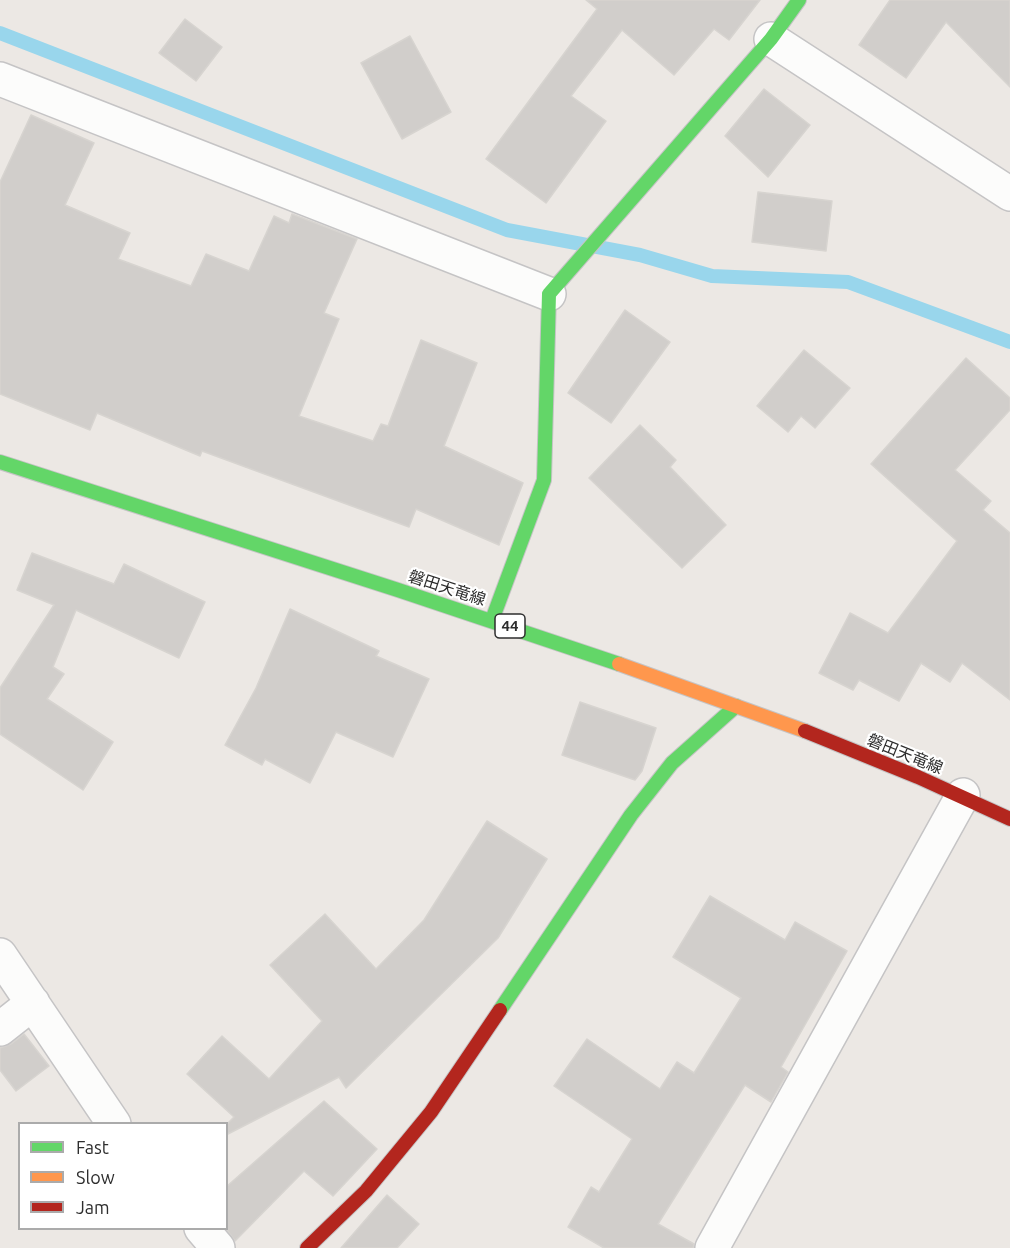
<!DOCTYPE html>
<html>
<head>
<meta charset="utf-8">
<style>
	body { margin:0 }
	#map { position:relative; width:1010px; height:1248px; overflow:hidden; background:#ece8e4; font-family:Ubuntu,sans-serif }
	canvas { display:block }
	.legend { position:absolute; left:18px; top:1122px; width:210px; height:108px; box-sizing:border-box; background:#fff; border:2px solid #ababab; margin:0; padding:8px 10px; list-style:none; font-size:18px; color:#2e2e2e }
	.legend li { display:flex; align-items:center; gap:12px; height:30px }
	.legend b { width:30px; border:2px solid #ababab }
</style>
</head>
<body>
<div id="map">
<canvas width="1010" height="1248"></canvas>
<ul class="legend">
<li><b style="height:8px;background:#63d668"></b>Fast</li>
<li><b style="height:8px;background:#ff974d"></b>Slow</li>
<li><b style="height:8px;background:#b3261e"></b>Jam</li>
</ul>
</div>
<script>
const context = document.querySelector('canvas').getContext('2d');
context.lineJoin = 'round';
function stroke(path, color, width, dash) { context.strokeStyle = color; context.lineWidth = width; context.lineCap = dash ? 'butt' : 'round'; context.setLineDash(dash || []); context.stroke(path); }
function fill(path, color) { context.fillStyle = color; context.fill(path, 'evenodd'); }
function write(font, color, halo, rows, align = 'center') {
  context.font = font + ' Ubuntu,"Noto Sans JP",sans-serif'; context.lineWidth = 4.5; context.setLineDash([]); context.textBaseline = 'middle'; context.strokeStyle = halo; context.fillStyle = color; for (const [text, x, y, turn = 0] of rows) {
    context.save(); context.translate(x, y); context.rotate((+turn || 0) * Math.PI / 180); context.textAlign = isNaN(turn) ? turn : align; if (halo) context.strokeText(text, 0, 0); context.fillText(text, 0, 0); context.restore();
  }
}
stroke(new Path2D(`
	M 0,33 L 507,230 L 640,255 L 712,276 L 848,282 L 1010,342`), '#99d6ec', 14);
const building = new Path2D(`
	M 586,0 L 760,0 L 729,40 L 714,29 L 674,75 L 622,30 L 571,96 L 606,121 L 546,203 L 486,159 L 597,9 Z
	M 890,0 L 1010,0 L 1010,87 L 946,22 L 906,78 L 859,45 Z
	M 185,19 L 222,47 L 196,81 L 159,53 Z
	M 410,36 L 451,112 L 402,139 L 361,63 Z
	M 764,89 L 810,125 L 768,177 L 725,136 Z
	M 31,115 L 94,143 L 65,205 L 130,233 L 118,259 L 191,286 L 206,254 L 249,271 L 274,216 L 289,223 L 292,214 L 357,239 L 324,313 L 339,319 L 299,416 L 373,441 L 381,424 L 388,426 L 421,340 L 477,363 L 444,446 L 523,483 L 499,545 L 416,509 L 409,527 L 202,451 L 200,456 L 97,413 L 90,430 L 0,394 L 0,182 Z
	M 758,192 L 832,201 L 826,251 L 752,242 Z
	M 625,310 L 670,342 L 611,423 L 568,393 Z
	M 804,350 L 850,388 L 815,428 L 801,416 L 788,432 L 757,406 Z
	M 966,358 L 1010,398 L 1010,410 L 955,470 L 991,501 L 983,510 L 1010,533 L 1010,700 L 962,663 L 950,682 L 921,663 L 899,701 L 859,680 L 853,690 L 819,673 L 850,613 L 888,633 L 957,541 L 871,464 Z
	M 640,425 L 676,460 L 670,467 L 726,525 L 682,568 L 589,478 Z
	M 32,553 L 114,584 L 124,564 L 205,602 L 179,658 L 76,610 L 53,667 L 64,674 L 47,699 L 113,742 L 83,790 L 0,734 L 0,688 L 54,605 L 17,590 Z
	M 290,609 L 379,651 L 376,656 L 429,679 L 393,757 L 336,732 L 310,783 L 265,759 L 262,765 L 225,745 L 256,688 Z
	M 580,702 L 656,728 L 642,771 L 635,780 L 562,755 Z
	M 487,821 L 547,859 L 498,938 L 346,1088 L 339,1077 L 226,1135 L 226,1125 L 234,1117 L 187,1074 L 222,1036 L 269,1079 L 322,1021 L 270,965 L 325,914 L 376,969 L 424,920 Z
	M 710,896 L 785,940 L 795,922 L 847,951 L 781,1067 L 788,1072 L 771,1102 L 745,1085 L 658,1224 L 694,1244 L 693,1248 L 604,1248 L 568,1227 L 591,1187 L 599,1192 L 632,1139 L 554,1086 L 587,1039 L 660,1089 L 677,1062 L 694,1073 L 741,998 L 673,957 Z
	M 24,1034 L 49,1066 L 16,1091 L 0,1070 L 0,1048 L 11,1044 Z
	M 324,1101 L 377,1149 L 333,1196 L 304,1171 L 235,1241 L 226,1229 L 226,1187 Z
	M 387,1195 L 419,1224 L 397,1248 L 341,1248 Z`);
fill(building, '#d1cecb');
stroke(building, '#d7d4d0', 1.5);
const street = new Path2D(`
	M 771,39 L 1010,194
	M 0,79 L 549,294
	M 0,955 L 114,1124
	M 0,1029 L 33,1003
	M 201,1228 L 218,1248
	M 712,1248 L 963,795`);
const fast = new Path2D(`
	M 0,462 L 398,590 L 619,664
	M 492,620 L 544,480 L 549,294 L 771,39 L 799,0
	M 500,1010 L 631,815 L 672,763 L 736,706`);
const slow = new Path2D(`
	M 619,664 L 805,731`);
const jam = new Path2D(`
	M 805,731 L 918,777 L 1010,819
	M 307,1248 L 366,1191 L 431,1112 L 500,1010`);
stroke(street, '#c5c4c5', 36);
stroke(fast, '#c5c4c5', 16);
stroke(slow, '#c5c4c5', 16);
stroke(jam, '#c5c4c5', 16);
stroke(street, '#fcfcfb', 33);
stroke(fast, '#63d668', 14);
stroke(slow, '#ff974d', 14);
stroke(jam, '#b3261e', 14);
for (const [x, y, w] of [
	[510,626,30]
]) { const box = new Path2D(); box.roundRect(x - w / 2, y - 12, w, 24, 4.5); context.fillStyle = '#fff'; context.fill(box); stroke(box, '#2e2e2e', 1.5); }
write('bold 15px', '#2e2e2e', null, [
	["44",510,626]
]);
write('16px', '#2e2e2e', '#fff', [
	["磐田天竜線",447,588,18],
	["磐田天竜線",905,754,22]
]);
</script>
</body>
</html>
